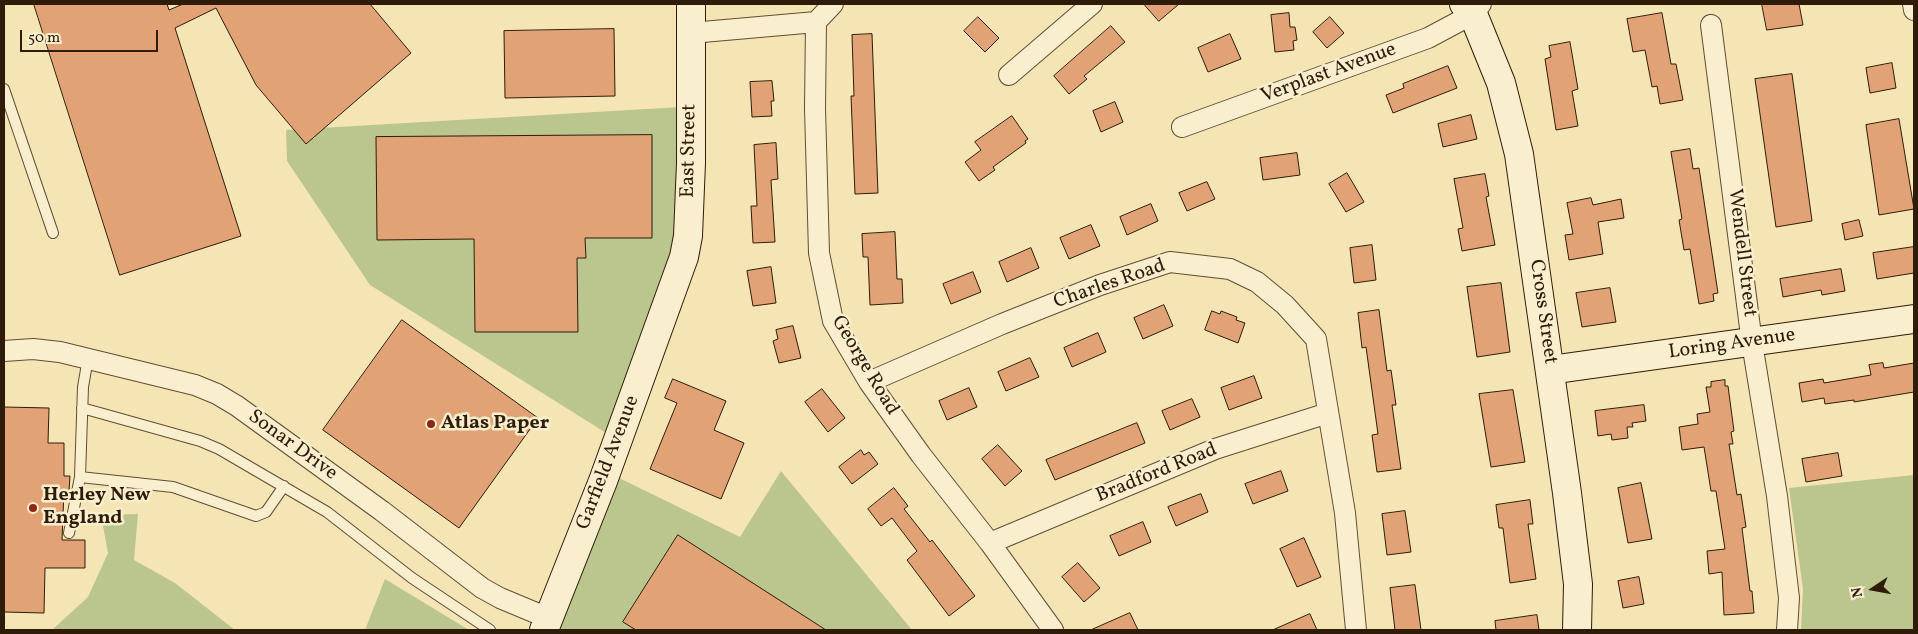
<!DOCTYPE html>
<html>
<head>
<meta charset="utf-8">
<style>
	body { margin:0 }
	#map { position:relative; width:1918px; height:634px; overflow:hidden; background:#f6e5b4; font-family:Vollkorn,serif }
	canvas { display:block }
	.frame { position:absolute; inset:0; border:5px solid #2e1c09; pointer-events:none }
	.north { position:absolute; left:1848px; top:564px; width:50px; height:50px; -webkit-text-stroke:4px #f9eece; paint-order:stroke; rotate:258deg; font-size:14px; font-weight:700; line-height:20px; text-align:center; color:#2e1c09 }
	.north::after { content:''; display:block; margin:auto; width:18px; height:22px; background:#2e1c09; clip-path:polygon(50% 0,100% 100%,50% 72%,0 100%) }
	.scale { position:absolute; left:20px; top:30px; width:138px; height:22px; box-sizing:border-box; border:2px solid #2e1c09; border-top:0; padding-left:6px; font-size:15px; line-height:18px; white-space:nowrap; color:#2e1c09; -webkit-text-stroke:4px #f9eece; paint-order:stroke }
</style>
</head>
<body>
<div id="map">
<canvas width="1918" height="634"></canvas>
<div class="frame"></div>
<div class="north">N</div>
<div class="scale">50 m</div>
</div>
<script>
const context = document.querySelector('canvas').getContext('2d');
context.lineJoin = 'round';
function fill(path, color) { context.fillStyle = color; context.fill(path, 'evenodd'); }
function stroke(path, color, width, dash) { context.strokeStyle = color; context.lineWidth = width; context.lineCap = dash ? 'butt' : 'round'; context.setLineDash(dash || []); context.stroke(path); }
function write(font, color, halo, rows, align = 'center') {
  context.font = font + ' Vollkorn,serif'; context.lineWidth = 5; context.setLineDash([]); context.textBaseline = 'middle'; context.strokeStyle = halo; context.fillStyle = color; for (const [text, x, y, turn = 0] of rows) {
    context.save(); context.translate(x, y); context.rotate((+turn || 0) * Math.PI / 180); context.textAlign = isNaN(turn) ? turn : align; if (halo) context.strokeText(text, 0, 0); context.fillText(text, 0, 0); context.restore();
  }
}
fill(new Path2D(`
	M 681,107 L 677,242 L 611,436 L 370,285 L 287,161 L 286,130 Z
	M 781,471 L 912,630 L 558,630 L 617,477 L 740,537 Z
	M 1914,475 L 1914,630 L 1801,630 L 1803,589 L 1789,488 Z
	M 138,514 L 134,560 L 175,583 L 235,630 L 52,630 L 88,597 L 108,553 L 101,515 Z
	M 385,579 L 469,630 L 365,630 Z`), '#bbc58e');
const building = new Path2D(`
	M 34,4 L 167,4 L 169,10 L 183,4 L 370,4 L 411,53 L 306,144 L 256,85 L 216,8 L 175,28 L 241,236 L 120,275 Z
	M 1144,4 L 1179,4 L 1159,21 Z
	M 1762,4 L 1799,4 L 1803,25 L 1767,30 Z
	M 1289,13 L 1290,27 L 1295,27 L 1297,40 L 1293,41 L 1294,50 L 1275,52 L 1271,15 Z
	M 1662,13 L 1671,64 L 1676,64 L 1683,100 L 1660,104 L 1657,86 L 1652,87 L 1645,50 L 1633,52 L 1627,19 Z
	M 978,17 L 999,38 L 985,52 L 964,31 Z
	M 1330,17 L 1344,33 L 1327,48 L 1313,32 Z
	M 1111,26 L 1125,42 L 1084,76 L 1087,79 L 1069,94 L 1054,76 Z
	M 614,29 L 615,96 L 505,98 L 504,31 Z
	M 872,34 L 878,193 L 855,194 L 851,96 L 854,96 L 852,35 Z
	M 1230,34 L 1241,59 L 1208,72 L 1198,48 Z
	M 1570,42 L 1578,89 L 1572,91 L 1578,126 L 1556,130 L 1545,59 L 1551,57 L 1549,46 Z
	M 1892,63 L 1896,88 L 1870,93 L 1866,68 Z
	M 1448,66 L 1457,88 L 1393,113 L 1386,95 L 1404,88 L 1403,84 Z
	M 1792,74 L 1812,221 L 1776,227 L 1755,79 Z
	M 772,81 L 774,101 L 771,101 L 772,116 L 752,117 L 750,82 Z
	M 1115,102 L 1123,122 L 1101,132 L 1093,111 Z
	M 1471,115 L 1477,139 L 1443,147 L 1438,124 Z
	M 1012,116 L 1028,139 L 1025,141 L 1026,143 L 993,167 L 995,170 L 979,181 L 965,162 L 981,150 L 975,142 Z
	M 1899,119 L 1914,209 L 1879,215 L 1866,125 Z
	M 652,135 L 652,238 L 585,238 L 586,258 L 577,258 L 578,332 L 475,332 L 474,239 L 377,240 L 376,137 Z
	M 776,143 L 778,179 L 771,180 L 775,242 L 753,243 L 751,206 L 757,206 L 754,145 Z
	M 1690,149 L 1693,169 L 1699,168 L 1718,293 L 1713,294 L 1714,301 L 1699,304 L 1690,249 L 1684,250 L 1679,220 L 1682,219 L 1671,152 Z
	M 1297,153 L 1300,175 L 1263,180 L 1260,158 Z
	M 1347,173 L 1364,202 L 1346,212 L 1329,184 Z
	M 1485,174 L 1489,196 L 1486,197 L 1495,245 L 1462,251 L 1458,229 L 1463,228 L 1454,179 Z
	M 1207,182 L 1215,199 L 1187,211 L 1179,193 Z
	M 1591,198 L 1593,205 L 1621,199 L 1624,218 L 1598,222 L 1603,254 L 1569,260 L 1565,235 L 1573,234 L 1567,203 Z
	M 1151,204 L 1158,221 L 1127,235 L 1120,217 Z
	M 1859,220 L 1863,236 L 1845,240 L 1842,224 Z
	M 1091,225 L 1100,246 L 1069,259 L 1060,238 Z
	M 895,232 L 897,279 L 902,279 L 903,303 L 870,305 L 868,257 L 863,257 L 862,234 Z
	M 1372,245 L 1376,280 L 1354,283 L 1350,248 Z
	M 1914,247 L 1914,273 L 1877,279 L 1873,253 Z
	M 1031,248 L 1039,268 L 1007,282 L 999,262 Z
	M 771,267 L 776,303 L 753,306 L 747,271 Z
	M 1841,269 L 1845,291 L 1822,295 L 1821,290 L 1783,297 L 1780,279 Z
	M 973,272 L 981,292 L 951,304 L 943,284 Z
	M 1501,283 L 1510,352 L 1477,357 L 1467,287 Z
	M 1610,288 L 1616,322 L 1582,327 L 1576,293 Z
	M 1164,305 L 1173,326 L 1143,339 L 1134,318 Z
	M 1379,310 L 1387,371 L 1391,370 L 1396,405 L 1392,405 L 1401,469 L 1377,472 L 1372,435 L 1378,434 L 1366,347 L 1362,348 L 1358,313 Z
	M 1212,311 L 1220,314 L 1221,311 L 1237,317 L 1236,320 L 1245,323 L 1238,343 L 1205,330 Z
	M 402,320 L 538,418 L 459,528 L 323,430 Z
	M 793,326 L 801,358 L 779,363 L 773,341 L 778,339 L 776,330 Z
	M 1098,333 L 1106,352 L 1072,367 L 1064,348 Z
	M 1030,358 L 1039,377 L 1006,391 L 998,372 Z
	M 1883,363 L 1884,368 L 1914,363 L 1914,392 L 1854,402 L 1854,400 L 1825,404 L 1824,398 L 1802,402 L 1799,383 L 1823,379 L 1824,383 L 1871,375 L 1869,365 Z
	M 1254,376 L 1262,398 L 1229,410 L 1221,388 Z
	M 673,379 L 726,401 L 714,430 L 744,443 L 721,499 L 650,469 L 677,403 L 665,398 Z
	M 1725,380 L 1725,386 L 1728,386 L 1734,431 L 1731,432 L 1733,444 L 1729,444 L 1737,495 L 1741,494 L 1746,527 L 1742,528 L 1750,591 L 1752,591 L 1754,613 L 1724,615 L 1722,572 L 1709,574 L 1707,551 L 1725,549 L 1716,491 L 1711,491 L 1704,447 L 1682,450 L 1679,427 L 1698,424 L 1697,414 L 1710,412 L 1706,387 L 1711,387 L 1711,382 Z
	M 969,388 L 977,407 L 947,420 L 939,401 Z
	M 822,389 L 845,418 L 828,432 L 805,402 Z
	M 1513,390 L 1525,462 L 1491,467 L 1479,394 Z
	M 1192,399 L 1200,417 L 1170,430 L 1162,411 Z
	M 1644,405 L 1646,421 L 1632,423 L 1633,427 L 1627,427 L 1628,438 L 1612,440 L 1611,434 L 1598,436 L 1595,411 Z
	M 4,407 L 49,408 L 48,443 L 64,443 L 64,476 L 70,476 L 69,491 L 64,490 L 62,540 L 85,540 L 85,568 L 45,568 L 44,613 L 4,612 Z
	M 1137,423 L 1145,443 L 1055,480 L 1046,460 Z
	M 998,445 L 1022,471 L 1005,486 L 982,459 Z
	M 861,450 L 864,455 L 869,452 L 878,464 L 852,484 L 839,467 Z
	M 1838,453 L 1842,476 L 1806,482 L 1802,459 Z
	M 1281,471 L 1288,491 L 1253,504 L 1245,484 Z
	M 1641,483 L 1652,539 L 1628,543 L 1618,488 Z
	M 894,488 L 908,506 L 904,509 L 930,542 L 932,540 L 975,596 L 949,616 L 907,560 L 917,551 L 892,518 L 881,526 L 868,509 Z
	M 1201,494 L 1208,512 L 1176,526 L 1168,507 Z
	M 1530,500 L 1533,524 L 1528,524 L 1536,579 L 1510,583 L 1503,528 L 1499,528 L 1496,505 Z
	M 1405,511 L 1411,552 L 1387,555 L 1382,514 Z
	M 1143,522 L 1151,542 L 1119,556 L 1110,536 Z
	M 678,535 L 826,630 L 636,630 L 623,622 Z
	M 1304,538 L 1321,577 L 1297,587 L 1280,549 Z
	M 1078,563 L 1100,588 L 1084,602 L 1062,577 Z
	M 1639,577 L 1644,604 L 1623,608 L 1618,581 Z
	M 1415,585 L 1421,630 L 1395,630 L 1390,588 Z
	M 1130,613 L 1138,630 L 1091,630 Z
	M 1310,614 L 1317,630 L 1273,630 Z
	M 1537,615 L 1539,630 L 1496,630 L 1495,621 Z`);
fill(building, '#e1a275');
stroke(building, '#2e1c09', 1);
const lane = new Path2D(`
	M 4,89 L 53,233
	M 88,358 L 83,387 L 80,477 L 173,487 L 256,516 L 266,512 L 284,486
	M 82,408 L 200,441 L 219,449 L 327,512 L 412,578 L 490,630
	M 69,533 L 80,477`);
const street = new Path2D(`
	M 1913,4 L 1914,10
	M 816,22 L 815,108 L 819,253 L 833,321 L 869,382 L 921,455 L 990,543 L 1053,630
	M 1711,25 L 1752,343 L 1777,496 L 1789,598 L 1787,630
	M 691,33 L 816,22 L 833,4
	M 1009,75 L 1092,4
	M 1182,127 L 1428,38 L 1473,14 L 1481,4
	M 4,351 L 33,349 L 60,352 L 195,385 L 217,394 L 237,406 L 382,511 L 482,588 L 500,598 L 548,618
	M 869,382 L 1002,324 L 1100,285 L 1170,262 L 1230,269 L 1257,282 L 1285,305 L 1316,339 L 1345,513 L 1356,630
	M 990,543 L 1215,449 L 1328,413`);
const secondary = new Path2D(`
	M 1464,4 L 1473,14 L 1501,83 L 1519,154 L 1567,493 L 1578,584 L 1577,630
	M 1550,370 L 1914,319
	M 544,630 L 603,481 L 684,257 L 688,236 L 691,163 L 691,4`);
stroke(lane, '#604e34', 12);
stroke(street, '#604e34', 22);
stroke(secondary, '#2e1c09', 30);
stroke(lane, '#f9eece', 10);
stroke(street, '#f9eece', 20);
stroke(secondary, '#f9eece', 28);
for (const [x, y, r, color] of [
	[431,424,5,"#8f2418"],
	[33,508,5,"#8f2418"]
]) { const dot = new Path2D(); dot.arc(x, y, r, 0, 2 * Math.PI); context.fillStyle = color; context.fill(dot); stroke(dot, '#f9eece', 2); }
write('20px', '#2e1c09', '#f9eece', [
	["Verplast Avenue",1329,74,-20],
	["East Street",690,151,-89],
	["Wendell Street",1741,253,83],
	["Charles Road",1110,285,-19],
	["Cross Street",1542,312,82],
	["Loring Avenue",1732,345,-8],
	["George Road",864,366,59],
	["Sonar Drive",292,446,36],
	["Garfield Avenue",609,463,-69],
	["Bradford Road",1157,474,-22]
]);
write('bold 20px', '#2e1c09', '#f9eece', [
	["Atlas Paper",441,424],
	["Herley New",43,496],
	["England",43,519]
], 'left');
</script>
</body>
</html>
